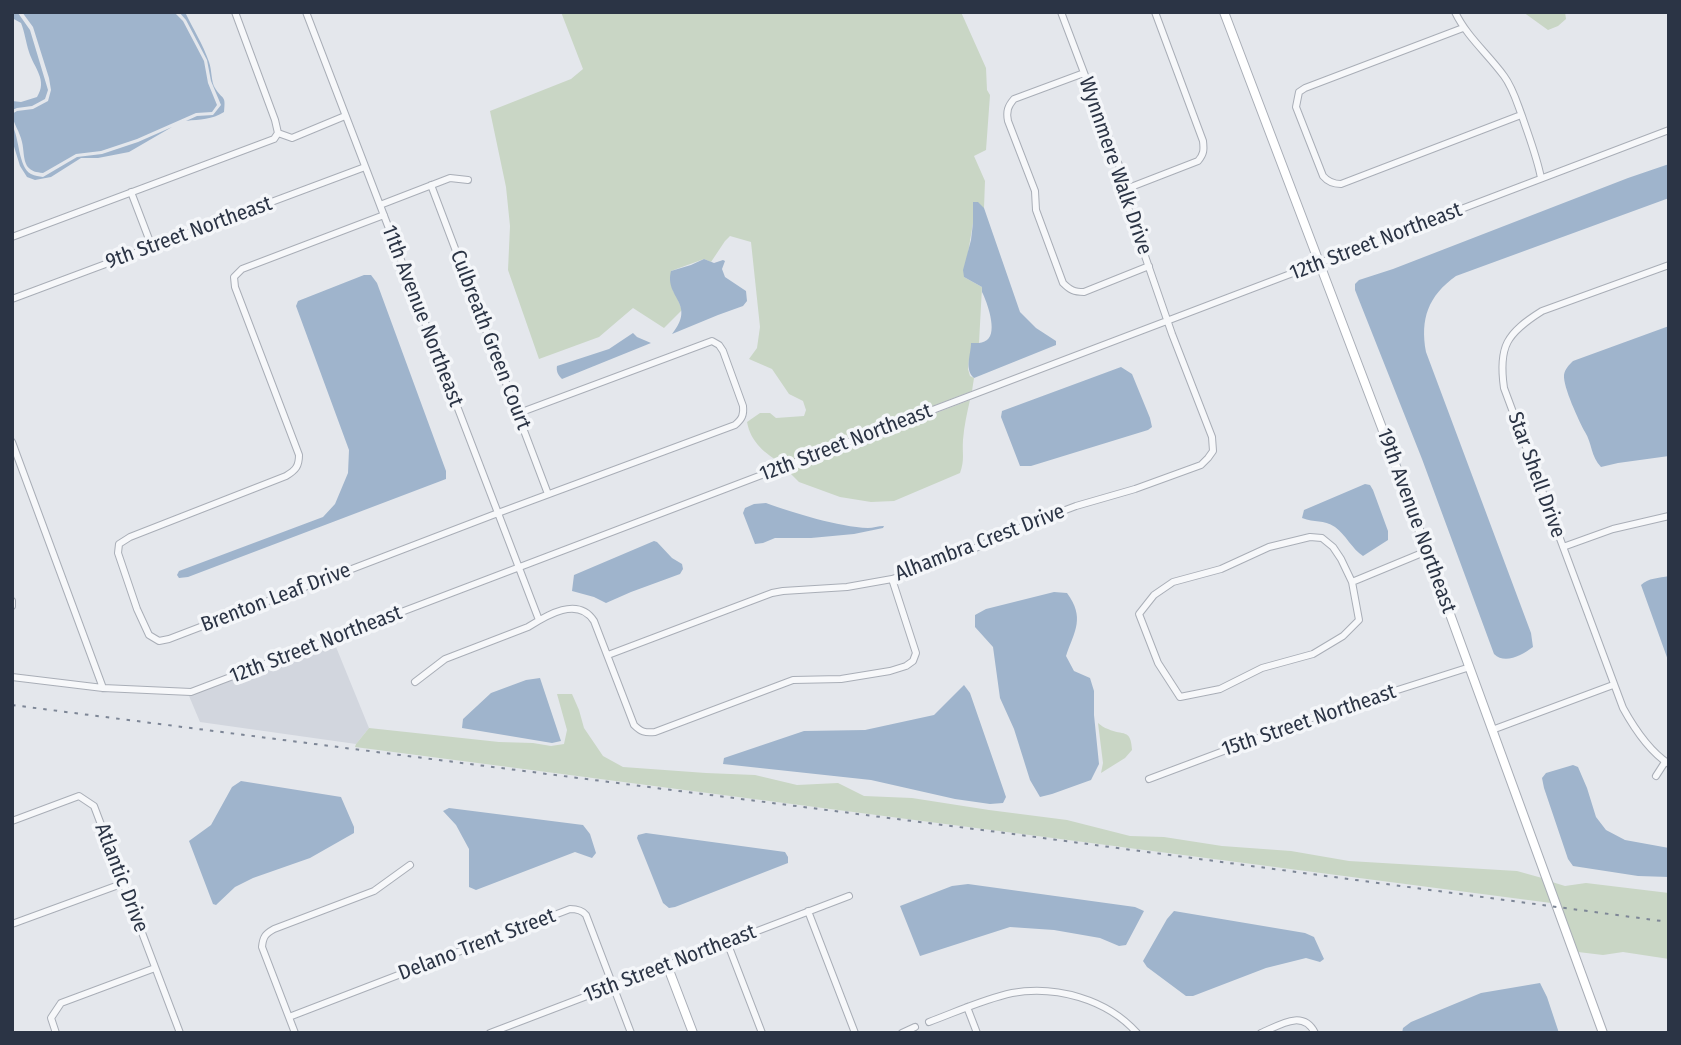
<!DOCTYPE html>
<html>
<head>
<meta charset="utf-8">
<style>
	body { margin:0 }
	#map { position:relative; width:1681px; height:1045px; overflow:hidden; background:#e4e7ec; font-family:"Fira Sans Condensed",sans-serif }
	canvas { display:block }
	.frame { position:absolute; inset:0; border:14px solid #2b3445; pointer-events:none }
</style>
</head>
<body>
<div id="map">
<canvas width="1681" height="1045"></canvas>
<div class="frame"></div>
</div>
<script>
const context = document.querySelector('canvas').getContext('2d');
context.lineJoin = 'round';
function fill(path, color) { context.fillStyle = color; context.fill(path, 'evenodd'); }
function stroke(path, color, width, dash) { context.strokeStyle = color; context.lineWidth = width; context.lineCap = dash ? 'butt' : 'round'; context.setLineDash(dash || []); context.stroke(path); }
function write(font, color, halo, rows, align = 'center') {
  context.font = font + ' "Fira Sans Condensed",sans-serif'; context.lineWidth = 7; context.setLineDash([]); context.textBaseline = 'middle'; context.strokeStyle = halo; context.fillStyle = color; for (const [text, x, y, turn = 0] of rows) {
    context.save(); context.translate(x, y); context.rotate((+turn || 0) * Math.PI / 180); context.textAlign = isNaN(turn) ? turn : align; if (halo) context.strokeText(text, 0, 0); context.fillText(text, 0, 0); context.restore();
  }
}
fill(new Path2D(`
	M 334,642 L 369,728 L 356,744 L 200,722 L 189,696 Z`), '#d2d6de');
fill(new Path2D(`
	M 561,12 L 961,12 L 986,68 L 987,90 L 990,95 L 986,150 L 974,156 L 985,181 L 984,208 L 973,223 L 964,277 L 982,287 L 979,343 L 969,359 L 968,369 L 970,376 L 974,378 L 972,391 L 782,464 C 765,453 751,443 747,422 L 760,413 L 770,413 L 776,418 L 804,416 L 806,410 L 803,401 L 789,394 L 772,369 L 749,359 L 757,348 L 760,327 L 751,242 L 730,236 L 725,241 L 711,262 L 704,259 L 671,271 L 673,291 L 676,295 L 682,310 L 664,328 L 633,308 L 599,337 L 539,359 L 508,270 L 510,226 L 506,187 L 490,111 L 571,79 L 583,69 Z
	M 1523,12 L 1565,12 L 1566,19 L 1558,26 L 1548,30 Z
	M 970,400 C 967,413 964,426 963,440 C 962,454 965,459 960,473 L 894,501 L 871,502 L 840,497 L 799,482 L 787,470 Z
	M 557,694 L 572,694 L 579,710 L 584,728 L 603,756 L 623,767 L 706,773 L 755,775 L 797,785 L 838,783 L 864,796 L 912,798 L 989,810 L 1067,820 L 1130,836 L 1164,837 L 1222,846 L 1291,851 L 1349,861 L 1517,871 L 1542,878 L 1551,903 L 355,747 L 356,744 L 369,728 L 499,742 L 533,743 L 551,746 L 564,744 L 567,730 Z
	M 1098,723 C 1101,725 1104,728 1108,729 C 1123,736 1131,728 1132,750 L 1125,758 L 1101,773 L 1103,763 Z
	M 1552,882 L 1565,886 L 1586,883 L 1669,893 L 1669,959 L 1623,952 L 1603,955 L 1578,952 Z`), '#c9d6c5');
fill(new Path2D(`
	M 12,12 L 18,13 L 30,30 L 48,90 L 45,99 L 32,106 L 17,108 L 12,110 L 12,101 L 21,102 L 37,97 C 48,80 34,68 29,52 C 26,43 25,33 21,23 L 12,18 Z
	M 22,12 L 174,12 L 183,21 L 204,61 L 208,83 L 217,105 L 212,112 L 196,113 L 137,139 L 101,151 L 76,154 L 43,173 C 36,172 32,172 27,166 C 23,159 24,150 22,142 C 20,132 13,123 12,114 L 17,111 L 33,109 L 48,101 L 51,90 L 49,78 L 33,27 Z
	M 179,12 L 185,12 C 193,29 203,44 209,62 C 212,70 211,82 215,88 C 223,101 226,94 224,112 C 212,120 200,119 186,121 L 197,116 L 213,115 L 221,105 L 211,81 L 207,60 L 186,20 Z
	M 12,125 C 20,139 18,167 31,174 C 35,176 39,176 43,177 L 77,157 L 102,154 L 138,142 L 172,127 L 129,152 L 98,158 L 81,158 L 51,177 L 35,180 L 27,177 L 20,166 L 12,140 Z
	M 1669,164 L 1669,198 L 1456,276 C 1428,296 1420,319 1426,352 L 1531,633 L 1533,647 C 1522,655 1505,665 1494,654 L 1422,459 L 1355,290 L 1355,284 L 1359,280 L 1393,269 L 1628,178 Z
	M 973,202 L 978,202 L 984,208 L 1020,312 L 1036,328 L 1056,341 L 1056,345 L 974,378 C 964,369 971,355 971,343 C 976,343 982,344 987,340 C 998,332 987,302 982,292 L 982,287 L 964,277 L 963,270 L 971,240 L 973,223 Z
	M 704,259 L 714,263 L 723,260 L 725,261 L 722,269 L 725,277 L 746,291 L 747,301 L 743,306 L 718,315 L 672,334 C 697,303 664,298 671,271 L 691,265 Z
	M 364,275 L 371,275 L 377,283 L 446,471 L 446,479 L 188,577 L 179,578 L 177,575 L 179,571 L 323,517 L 335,504 L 348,473 L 349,450 L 296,306 L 298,301 Z
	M 1669,326 L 1669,456 L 1618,463 L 1601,467 C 1591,457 1592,443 1585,432 C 1579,421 1563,387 1564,375 C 1565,369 1569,365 1573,361 Z
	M 633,333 L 637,337 L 651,343 L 562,379 C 558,375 556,371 557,366 L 609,349 Z
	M 1121,367 L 1132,374 L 1150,418 L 1152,427 L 1148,430 L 1031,466 L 1020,466 L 1001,417 L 1002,411 Z
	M 1365,484 L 1370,485 L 1373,490 L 1388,531 L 1388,540 L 1363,556 C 1352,549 1346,535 1335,527 C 1323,519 1315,523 1302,518 L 1304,510 Z
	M 766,503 C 794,513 839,527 868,528 C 873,528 878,526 884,526 L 883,528 L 854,534 L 811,538 L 775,538 L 763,543 L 755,544 L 743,513 L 745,508 L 754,504 Z
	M 654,541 L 657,542 L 672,558 L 682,564 L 683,569 L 680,574 L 631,592 L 606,603 L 594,597 L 572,591 L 574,575 Z
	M 1669,576 L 1669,663 L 1641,585 C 1648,578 1659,578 1669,576 Z
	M 1054,592 L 1067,593 C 1085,618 1075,630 1066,656 L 1074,671 L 1090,678 L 1094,691 L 1094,715 L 1099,764 L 1091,780 L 1052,794 L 1040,797 L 1030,780 L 1014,729 L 1000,698 L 993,647 L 975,627 L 975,615 L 986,609 Z
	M 540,678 L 561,741 L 552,743 L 462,728 L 463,719 L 491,693 L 526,680 Z
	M 964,685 L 970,693 L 1006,797 L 1003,803 L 990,804 L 955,799 L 871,780 L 723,764 L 724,758 L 804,731 L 865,730 L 934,715 Z
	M 1573,765 L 1578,767 L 1587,788 L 1596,817 L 1606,830 L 1625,840 L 1669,848 L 1669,877 L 1638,876 L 1573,866 L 1568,859 L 1544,788 L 1542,778 L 1546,773 Z
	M 241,781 L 341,797 L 354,827 L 354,833 L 310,858 L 253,878 L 235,887 L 216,905 L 213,904 L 189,841 L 211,825 L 232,787 Z
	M 449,808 L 583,825 L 590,834 L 596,853 L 592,858 L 575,852 L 476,890 L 469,887 L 469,849 L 456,825 L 443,811 Z
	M 646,833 L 785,852 L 788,857 L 788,863 L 675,907 L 669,908 L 663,903 L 637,838 L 638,835 Z
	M 968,884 L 1135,907 L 1144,911 L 1126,945 L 1119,946 L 1100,938 L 1054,930 L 1010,927 L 920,956 L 900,906 L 952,886 Z
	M 1174,911 L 1305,933 L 1314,937 L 1324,959 L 1320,962 L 1306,958 L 1266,968 L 1193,996 L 1186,996 L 1147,967 L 1143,961 L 1167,919 Z
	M 1540,983 L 1547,997 L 1559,1033 L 1402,1033 L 1403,1028 L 1411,1022 L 1481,993 Z`), '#9fb4cc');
const street = new Path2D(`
	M 306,12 L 539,620
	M 1455,12 C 1467,37 1488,54 1504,76 C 1513,88 1517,103 1522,116 C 1529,137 1537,157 1541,178
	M 1463,28 L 1305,88 L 1299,92 L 1296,107 L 1323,176 C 1328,182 1333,184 1341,184 L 1521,115
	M 1084,73 L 1014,99 C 1008,106 1006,111 1008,121 L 1035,191 L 1036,210 L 1063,283 C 1070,290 1074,292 1084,292 L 1149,266
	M 278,133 L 292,138 L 345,116
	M 431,185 L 548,494
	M 1126,187 L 1131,187 L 1198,161 C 1204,154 1204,150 1203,141 L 1155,12
	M 131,192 L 152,247
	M 380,205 L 450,178 L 468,180
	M 384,215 L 242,269 L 234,277 L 235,287 L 299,455 C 299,466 296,470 286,476 L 130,537 L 119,544 L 118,553 L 137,609 L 149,635 L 159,641 L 169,639 L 498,513 L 735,425 C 742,419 744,415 743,406 L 723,351 L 719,345 L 712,341 L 519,413
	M 12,237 L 274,139 L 278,133 L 275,120 L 235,12
	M 1669,265 L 1542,311 C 1507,333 1498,346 1504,388 L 1623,708 C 1634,728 1649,751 1669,764
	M 12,299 L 365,167
	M 12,442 L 103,688
	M 1310,537 L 1322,538 L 1333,547 L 1341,559 L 1352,582 L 1359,620 L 1343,636 L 1313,654 L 1262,668 L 1220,689 L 1180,697 L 1158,663 L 1139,614 L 1154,595 L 1173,582 L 1221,569 L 1269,547 Z
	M 1563,547 L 1613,529 L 1669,516
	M 1352,582 L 1427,551
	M 12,601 L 12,606
	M 608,655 L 772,593 L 783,591 L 847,587 L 892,579 L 951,559 L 1031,523 L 1076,506 L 1135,489 L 1201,465 L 1208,458 L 1213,451 L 1212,437 L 1172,334 L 1127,204 L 1125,181 L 1061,12
	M 12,677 L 103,688 L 191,692 L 1669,130
	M 415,682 L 445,659 L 528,627 C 547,615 578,596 594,621 L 634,725 C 641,732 645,733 655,732 L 793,680 L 841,679 L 890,671 L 906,666 L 913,661 L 916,653 L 892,579
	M 1492,730 L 1613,685
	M 1656,776 L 1665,762
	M 1149,779 L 1325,713 L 1470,667
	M 12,821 L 79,796 L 94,806 L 180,1033
	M 808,911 L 855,1033
	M 12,924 L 124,883
	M 727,942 L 762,1033
	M 967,1007 L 977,1033
	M 289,1017 L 570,909 C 577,909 582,910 586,915 L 631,1033
	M 929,1022 C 956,1012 984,999 1012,993 C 1055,985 1107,999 1137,1033
	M 56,1033 L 51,1018 L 61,1003 L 155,968
	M 295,1033 L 262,947 C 263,937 265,934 274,929 L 374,891 L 410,865
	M 490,1033 L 849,896
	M 902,1033 L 915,1027
	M 1261,1033 C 1280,1025 1303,1009 1315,1033`);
const secondary = new Path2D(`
	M 1224,12 L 1382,428 L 1603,1033
	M 667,965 L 693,1033`);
stroke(street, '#a9aeb7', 8);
stroke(secondary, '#a9aeb7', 10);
stroke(street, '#f7f8fa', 6);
stroke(secondary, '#fff', 8);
stroke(new Path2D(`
	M 12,705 L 1013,834 L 1669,922`), '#7d8696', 2, [3.5, 7]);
write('21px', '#2b3445', '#f4f6f9', [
	["Wynnmere Walk Drive",1115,166,71],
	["9th Street Northeast",189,233,-20],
	["12th Street Northeast",1376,242,-21],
	["11th Avenue Northeast",422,316,69],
	["Culbreath Green Court",490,340,69],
	["12th Street Northeast",846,443,-21],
	["Star Shell Drive",1536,475,70],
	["19th Avenue Northeast",1416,521,70],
	["Alhambra Crest Drive",980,543,-21],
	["Brenton Leaf Drive",276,598,-21],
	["12th Street Northeast",316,645,-21],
	["15th Street Northeast",1309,721,-19],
	["Atlantic Drive",121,878,69],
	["Delano Trent Street",477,945,-21],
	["15th Street Northeast",670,964,-21]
]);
</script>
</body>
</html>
